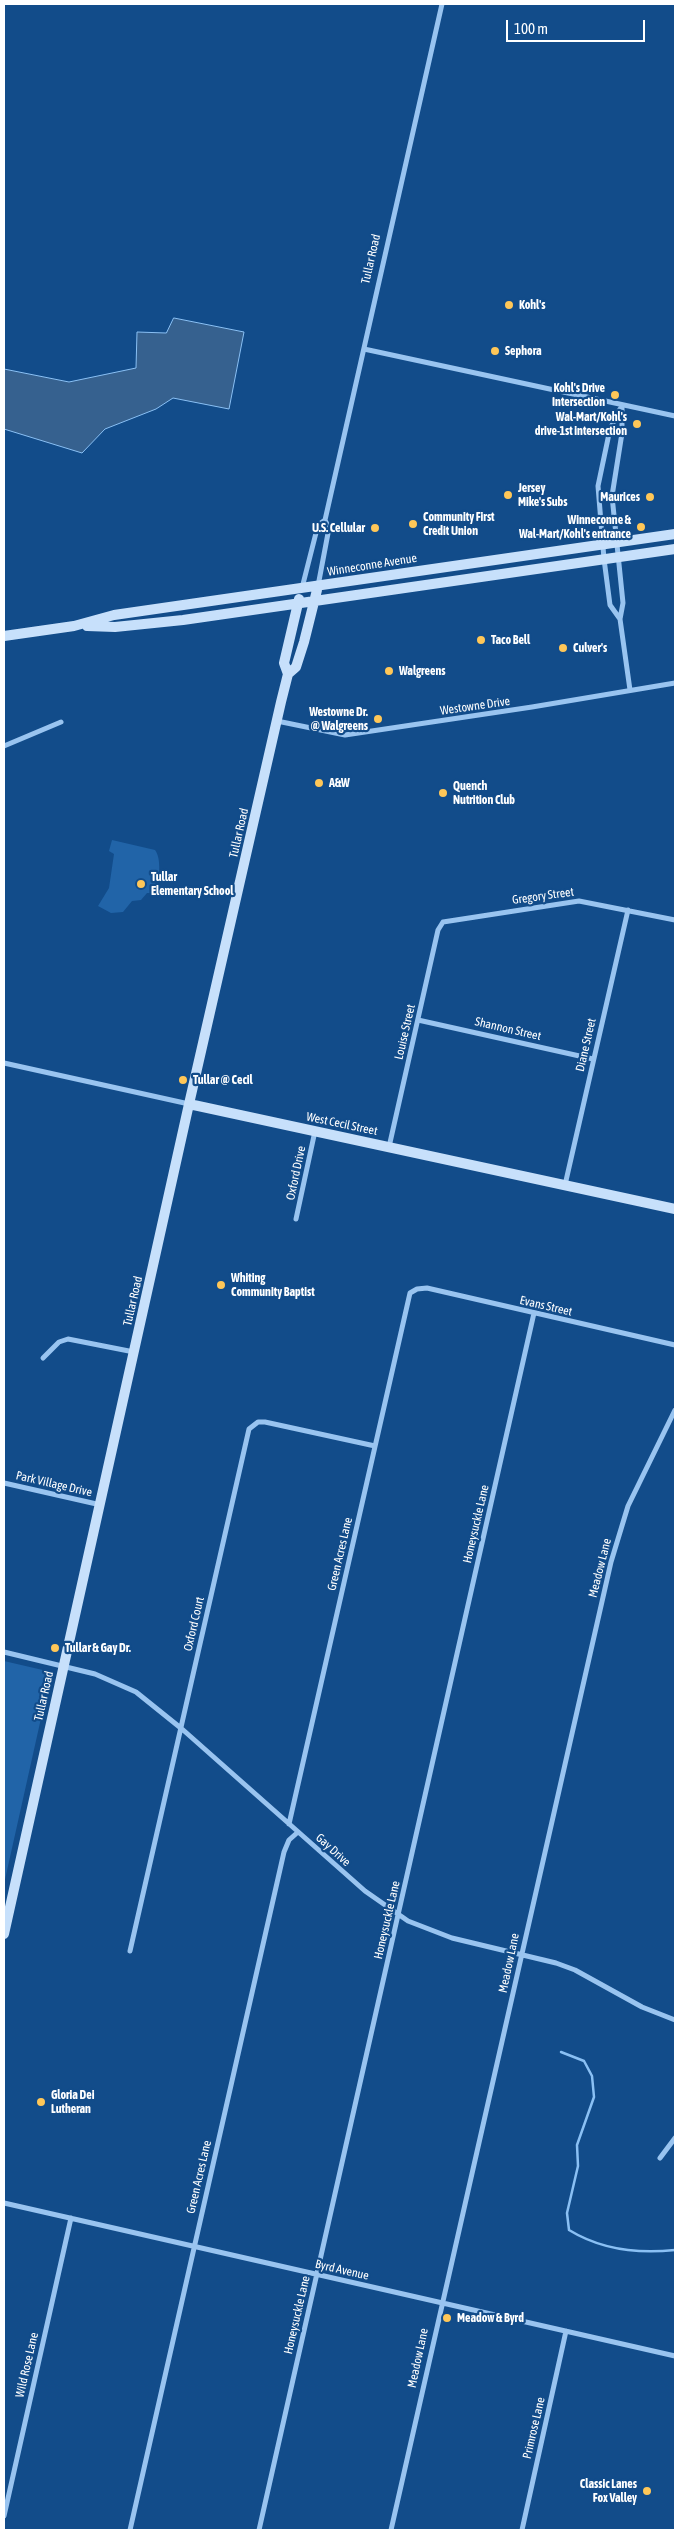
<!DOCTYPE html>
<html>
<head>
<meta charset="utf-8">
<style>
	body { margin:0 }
	#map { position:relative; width:679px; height:2534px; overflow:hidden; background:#124c8a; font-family:"Asap Condensed",sans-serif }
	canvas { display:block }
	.frame { position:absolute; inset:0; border:5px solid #fff; pointer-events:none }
	.scale { position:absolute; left:506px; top:20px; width:139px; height:22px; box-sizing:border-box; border:2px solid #fff; border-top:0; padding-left:6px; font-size:15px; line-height:18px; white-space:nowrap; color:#fff; -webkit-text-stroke:4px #124c8a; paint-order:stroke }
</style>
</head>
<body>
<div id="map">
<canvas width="679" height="2534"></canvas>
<div class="frame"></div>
<div class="scale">100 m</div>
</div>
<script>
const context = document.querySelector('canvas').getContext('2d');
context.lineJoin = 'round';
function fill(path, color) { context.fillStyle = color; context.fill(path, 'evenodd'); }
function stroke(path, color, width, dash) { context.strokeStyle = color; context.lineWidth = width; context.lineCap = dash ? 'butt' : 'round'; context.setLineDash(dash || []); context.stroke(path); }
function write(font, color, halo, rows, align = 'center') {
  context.font = font + ' "Asap Condensed",sans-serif'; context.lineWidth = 4.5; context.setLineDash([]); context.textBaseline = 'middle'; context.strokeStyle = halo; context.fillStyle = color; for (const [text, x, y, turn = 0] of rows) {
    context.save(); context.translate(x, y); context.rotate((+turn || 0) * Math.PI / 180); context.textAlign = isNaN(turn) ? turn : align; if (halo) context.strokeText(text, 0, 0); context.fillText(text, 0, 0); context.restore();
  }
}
fill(new Path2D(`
	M 112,840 L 155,850 C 162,859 159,881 156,893 L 147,893 L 141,900 L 132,901 L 123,912 L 111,913 L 98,906 L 109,888 L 114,854 L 109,851 Z
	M 4,1661 L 47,1671 L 50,1678 L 4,1884 Z`), '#2164a8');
const water = new Path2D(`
	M 174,318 L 244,332 L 229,409 L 173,398 L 156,409 L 105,429 L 82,453 L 4,429 L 4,369 L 69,382 L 136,368 L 137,332 L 166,333 Z`);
fill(water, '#36618f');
stroke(water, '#8ac0f4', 1);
stroke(new Path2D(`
	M 561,2052 L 584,2061 L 592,2076 L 594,2097 L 577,2145 L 578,2166 L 567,2213 L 569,2230 C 600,2249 638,2254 675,2250`), '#8ac0f4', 2.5);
stroke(new Path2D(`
	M 364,349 L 675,416
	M 622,405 L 622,433 L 612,496 L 623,603 L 620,619 L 630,690
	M 620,409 L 610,429 L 598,486 L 604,559 L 610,605 L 620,619
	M 318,586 L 329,528 L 325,520 L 442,4
	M 302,588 L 318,525 L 325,520
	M 277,721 L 345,735 L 532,707 L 675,683
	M 4,746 L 61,722
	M 418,1020 L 593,1059
	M 4,1063 L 189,1104
	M 389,1147 L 438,930 L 443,922 L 579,901 L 675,920
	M 565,1185 L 628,910
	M 296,1219 L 315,1131
	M 43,1358 L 59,1342 L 68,1339 L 134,1352
	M 4,1483 L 101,1505
	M 4,1652 L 95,1674 L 136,1692 L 182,1729 L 365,1891 L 408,1921 L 452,1938 L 556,1963 L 575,1970 L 642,2007 L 675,2020
	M 289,1824 L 410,1293 L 417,1289 L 427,1288 L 675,1345
	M 130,1951 L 249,1429 L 258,1422 L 265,1422 L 375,1446
	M 660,2158 L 675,2138
	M 4,2203 L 675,2356
	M 4,2516 L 71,2218
	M 130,2530 L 284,1852 L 289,1840 L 298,1832
	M 259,2530 L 534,1313
	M 391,2530 L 611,1562 L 628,1506 L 675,1410
	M 522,2530 L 566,2331`), '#99c4f0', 5);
stroke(new Path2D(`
	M 87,626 L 115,627 L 183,620 L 675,549
	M 4,636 L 74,626 L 114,615 L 675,534
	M 288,674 L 284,663 L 299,599
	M 189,1104 L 675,1209
	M 4,1934 L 189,1104 L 281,702 L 288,674 L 296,667 L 304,642 L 318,586`), '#c7e0fb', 10);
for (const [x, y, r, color] of [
	[509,305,5,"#ffc758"],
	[495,351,5,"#ffc758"],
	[615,395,5,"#ffc758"],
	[637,424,5,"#ffc758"],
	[508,495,5,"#ffc758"],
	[650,497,5,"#ffc758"],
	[413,524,5,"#ffc758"],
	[641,527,5,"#ffc758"],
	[375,528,5,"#ffc758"],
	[481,640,5,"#ffc758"],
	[563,648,5,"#ffc758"],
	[389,671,5,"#ffc758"],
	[378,719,5,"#ffc758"],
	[319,783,5,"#ffc758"],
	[443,793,5,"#ffc758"],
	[141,884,5,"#ffc758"],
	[183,1080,5,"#ffc758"],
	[221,1285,5,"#ffc758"],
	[55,1648,5,"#ffc758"],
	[41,2102,5,"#ffc758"],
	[447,2318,5,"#ffc758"],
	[647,2491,5,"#ffc758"]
]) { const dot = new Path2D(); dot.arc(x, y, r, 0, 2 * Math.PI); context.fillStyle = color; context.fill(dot); stroke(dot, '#124c8a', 2); }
write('12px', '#fff', '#124c8a', [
	["Tullar Road",371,259,-77],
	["Winneconne Avenue",372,565,-9],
	["Westowne Drive",475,706,-8],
	["Tullar Road",239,833,-77],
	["Gregory Street",543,896,-8],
	["Shannon Street",508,1029,13],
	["Louise Street",405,1032,-77],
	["Diane Street",586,1045,-77],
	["West Cecil Street",342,1124,12],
	["Oxford Drive",296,1173,-78],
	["Tullar Road",133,1301,-77],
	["Evans Street",546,1306,13],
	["Park Village Drive",54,1484,13],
	["Honeysuckle Lane",476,1524,-77],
	["Green Acres Lane",340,1554,-77],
	["Meadow Lane",600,1568,-76],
	["Oxford Court",194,1624,-77],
	["Tullar Road",44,1696,-77],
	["Gay Drive",333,1850,42],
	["Honeysuckle Lane",387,1920,-77],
	["Meadow Lane",509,1963,-78],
	["Green Acres Lane",199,2177,-77],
	["Byrd Avenue",342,2270,13],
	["Honeysuckle Lane",297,2315,-77],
	["Meadow Lane",418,2358,-78],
	["Wild Rose Lane",27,2365,-77],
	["Primrose Lane",534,2428,-77]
]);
write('bold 12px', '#fff', '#124c8a', [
	["Kohl's",519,305],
	["Sephora",505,351],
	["Kohl's Drive",605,388,"right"],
	["Intersection",605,402,"right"],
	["Wal-Mart/Kohl's",627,417,"right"],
	["drive-1st intersection",627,431,"right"],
	["Jersey",518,488],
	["Mike's Subs",518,502],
	["Maurices",640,497,"right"],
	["Community First",423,517],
	["Credit Union",423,531],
	["Winneconne &",631,520,"right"],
	["Wal-Mart/Kohl's entrance",631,534,"right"],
	["U.S. Cellular",365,528,"right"],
	["Taco Bell",491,640],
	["Culver's",573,648],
	["Walgreens",399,671],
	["Westowne Dr.",368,712,"right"],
	["@ Walgreens",368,726,"right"],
	["A&W",329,783],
	["Quench",453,786],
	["Nutrition Club",453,800],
	["Tullar",151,877],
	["Elementary School",151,891],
	["Tullar @ Cecil",193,1080],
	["Whiting",231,1278],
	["Community Baptist",231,1292],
	["Tullar & Gay Dr.",65,1648],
	["Gloria Dei",51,2095],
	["Lutheran",51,2109],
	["Meadow & Byrd",457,2318],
	["Classic Lanes",637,2484,"right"],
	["Fox Valley",637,2498,"right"]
], 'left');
</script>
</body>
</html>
